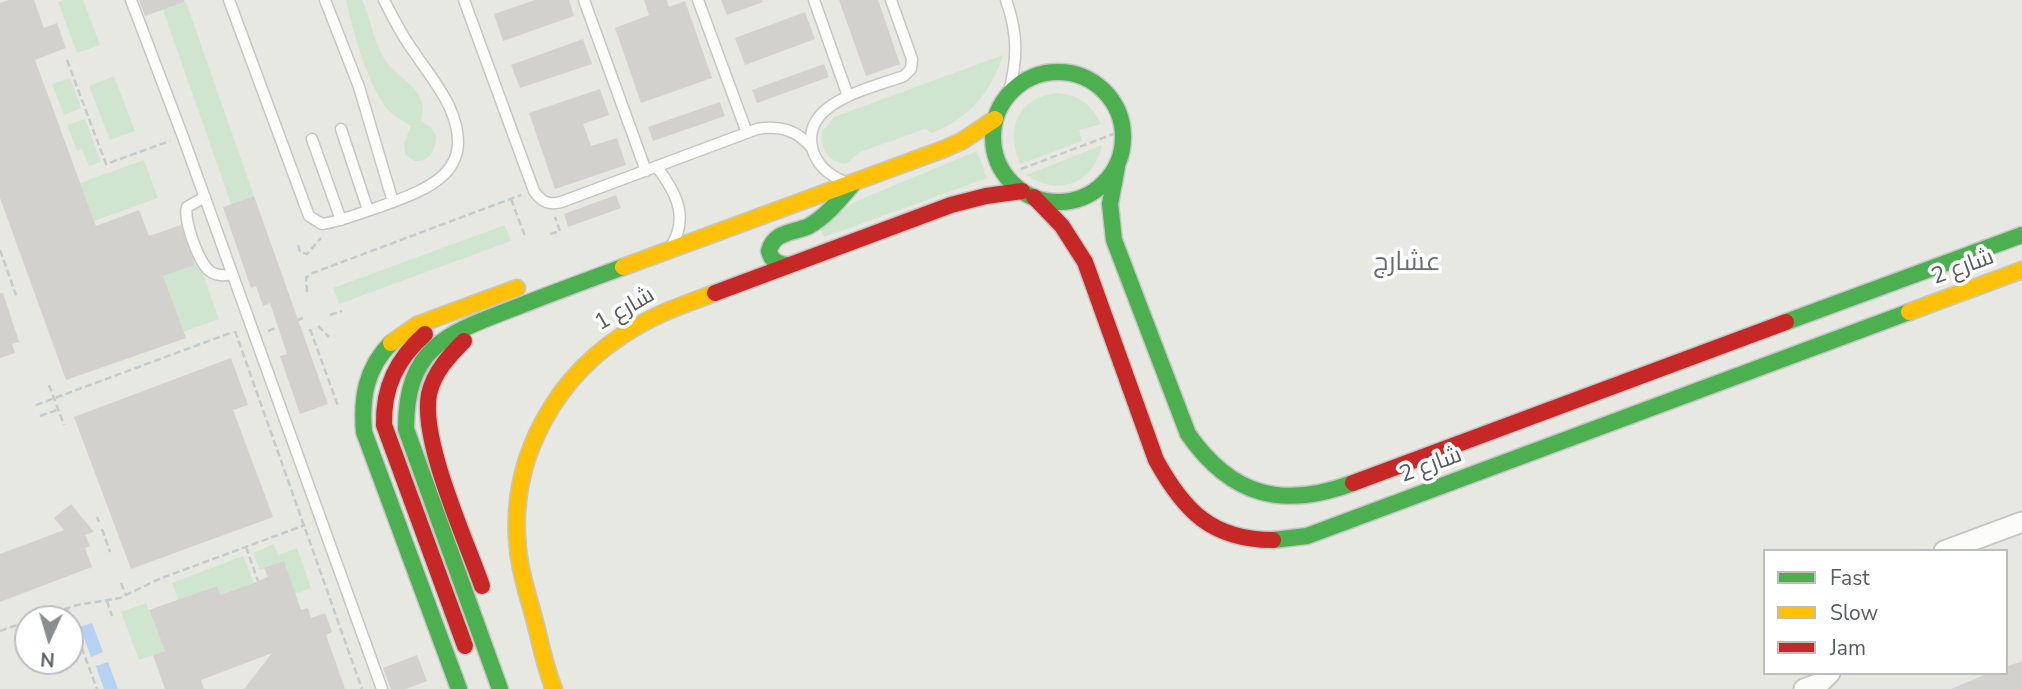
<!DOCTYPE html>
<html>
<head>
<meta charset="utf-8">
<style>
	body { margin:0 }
	#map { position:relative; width:2022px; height:689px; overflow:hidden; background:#e8e8e2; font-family:"Nunito Sans",sans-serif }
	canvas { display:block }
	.legend { position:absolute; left:1763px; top:549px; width:245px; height:126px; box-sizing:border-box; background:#fff; border:2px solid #bcbdbf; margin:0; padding:9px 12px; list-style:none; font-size:21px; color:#585b60 }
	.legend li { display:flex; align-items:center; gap:14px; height:35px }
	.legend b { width:35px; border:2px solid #bcbdbf }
	.north { position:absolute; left:14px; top:605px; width:70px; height:70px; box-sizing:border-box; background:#fff; border:2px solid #bcbdbf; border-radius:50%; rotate:184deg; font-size:19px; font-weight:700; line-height:28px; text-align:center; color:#585b60 }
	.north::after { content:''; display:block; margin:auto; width:24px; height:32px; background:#8a8c8e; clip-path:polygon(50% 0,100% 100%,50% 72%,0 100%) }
</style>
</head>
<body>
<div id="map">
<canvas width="2022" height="689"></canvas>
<ul class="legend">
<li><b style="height:9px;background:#4caf50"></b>Fast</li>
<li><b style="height:9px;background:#ffc107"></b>Slow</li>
<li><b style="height:9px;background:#c62828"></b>Jam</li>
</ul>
<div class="north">N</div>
</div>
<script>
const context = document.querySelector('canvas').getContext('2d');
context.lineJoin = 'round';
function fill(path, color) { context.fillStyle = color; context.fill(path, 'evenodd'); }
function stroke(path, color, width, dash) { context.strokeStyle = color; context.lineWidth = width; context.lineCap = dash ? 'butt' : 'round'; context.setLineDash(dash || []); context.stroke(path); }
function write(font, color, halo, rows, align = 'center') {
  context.font = font + ' "Nunito Sans",Cairo,sans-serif'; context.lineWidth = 7; context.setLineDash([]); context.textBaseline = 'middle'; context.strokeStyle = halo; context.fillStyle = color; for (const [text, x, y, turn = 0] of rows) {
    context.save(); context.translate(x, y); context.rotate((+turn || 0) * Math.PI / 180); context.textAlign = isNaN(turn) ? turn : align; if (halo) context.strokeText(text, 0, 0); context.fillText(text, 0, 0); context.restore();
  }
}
fill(new Path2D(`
	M 64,0 L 83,0 L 100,45 L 77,53 L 58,2 Z
	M 346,0 L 362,0 C 371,18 373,41 384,58 C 398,82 431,87 421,121 L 431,127 L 436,136 C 436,150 430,162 414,161 L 405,154 L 404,143 L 411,126 C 403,121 395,117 388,110 C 368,86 352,30 346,0 Z
	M 186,2 L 254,196 L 231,204 L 163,10 Z
	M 1003,55 C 991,93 969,118 932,133 L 925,129 L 860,152 L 846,164 C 828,162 820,149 822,132 L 834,117 Z
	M 114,76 L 135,131 L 110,140 L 89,86 Z
	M 70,78 L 81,108 L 64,115 L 52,84 Z
	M 1056,93 C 1078,94 1092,104 1101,124 L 1079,130 L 1082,141 L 1020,164 C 1006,129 1016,99 1056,93 Z
	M 85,119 L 101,162 L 89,166 L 82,149 L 77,151 L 67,125 Z
	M 1102,145 C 1094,184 1058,197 1026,175 Z
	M 977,151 L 987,178 L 824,237 L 820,228 L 854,202 Z
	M 144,160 L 158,198 L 94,221 L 80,183 Z
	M 505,225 L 511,241 L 339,304 L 333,288 Z
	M 199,263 L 219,319 L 183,332 L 163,276 Z
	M 274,544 L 278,555 L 297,548 L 311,588 L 295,594 L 284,562 L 260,570 L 253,553 Z
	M 243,556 L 254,583 L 220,595 L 216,586 L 178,600 L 172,583 Z
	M 146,603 L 165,651 L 139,660 L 121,612 Z`), '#d0e5d0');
fill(new Path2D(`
	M 92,623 L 103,652 L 91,657 L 80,627 Z
	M 108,662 L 118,689 L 104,689 L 96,666 Z`), '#b5d1f4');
fill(new Path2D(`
	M 9,0 L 34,0 L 44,28 L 57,23 L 66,48 L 35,60 L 96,226 L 139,210 L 149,236 L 181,225 L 195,265 L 163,276 L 186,338 L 66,380 L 0,198 L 0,3 Z
	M 139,0 L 184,0 L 185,2 L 145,16 Z
	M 535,0 L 569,0 L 574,16 L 503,41 L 494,14 Z
	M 644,0 L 667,0 L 669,7 L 685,1 L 712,78 L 641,103 L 615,28 L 649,15 Z
	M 721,0 L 762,0 L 763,2 L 727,15 Z
	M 839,0 L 878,0 L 900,64 L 866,76 Z
	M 805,12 L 815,39 L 745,65 L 735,38 Z
	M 583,39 L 592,64 L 520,88 L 511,65 Z
	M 824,64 L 829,77 L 757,103 L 752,90 Z
	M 600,89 L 609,115 L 583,124 L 591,146 L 617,138 L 626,165 L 555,189 L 529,113 Z
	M 720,102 L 725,116 L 653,141 L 648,127 Z
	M 616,195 L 621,208 L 568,227 L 564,214 Z
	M 254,196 L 328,404 L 300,414 L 280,356 L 287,354 L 270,303 L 263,306 L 256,286 L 251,288 L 223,207 Z
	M 0,293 L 3,293 L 19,342 L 12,344 L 15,353 L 0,358 Z
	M 231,358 L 248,405 L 233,410 L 273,517 L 131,569 L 74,417 Z
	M 71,504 L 94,532 L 85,535 L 90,546 L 85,548 L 92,567 L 0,602 L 0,554 L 64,530 L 54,518 Z
	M 284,561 L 301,610 L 308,608 L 311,618 L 325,613 L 332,632 L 326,635 L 345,689 L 244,689 L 272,653 L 201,680 L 204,689 L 165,689 L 153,655 L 165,651 L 149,610 L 217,586 L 220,595 L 254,583 L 268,577 L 264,568 Z
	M 417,655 L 427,681 L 406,689 L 391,689 L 383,668 Z
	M 2022,661 L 2022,689 L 1951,689 L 1989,673 L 2006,673 L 2006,667 Z`), '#d2d1cd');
const lane = new Path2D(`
	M 131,0 L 183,137 L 382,689
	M 229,0 L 309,216 L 322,224 C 342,221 360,213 379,207 C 429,189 479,172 449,106 C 440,87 426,70 414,52 C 402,36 393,18 384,0
	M 325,0 L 359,87 L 393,202
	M 464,0 L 534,191 C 542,203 551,206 564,201 L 757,129 C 780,125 797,130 812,148
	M 584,0 L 646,171
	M 698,0 L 747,133
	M 814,0 L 848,96
	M 1006,0 C 1018,33 1018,61 1008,95
	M 341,129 L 368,210
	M 312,139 L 341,220
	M 657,167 C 674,190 689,214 673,243
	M 843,181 C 829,175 818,166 813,151 C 798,103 871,88 904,76 L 911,69 L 912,59 L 891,0
	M 205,197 L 187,207 C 183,219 199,265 211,272 C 218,276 225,276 232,274`);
const street = new Path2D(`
	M 1944,551 L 2022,522
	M 1804,689 L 1820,683 L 1830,673`);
const fast = new Path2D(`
	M993 137a65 65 0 1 1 130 0a65 65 0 1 1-130 0Z
	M 1117,167 L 1110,204 L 1114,240 L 1188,434 C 1232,497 1283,509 1353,483
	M 789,265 C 779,265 771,261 769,251 C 774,231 794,233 809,226 C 827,216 840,199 853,184
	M 1786,322 L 2022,235
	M 391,343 C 366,368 361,398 364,432 L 459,689
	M 1273,540 L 1307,536 L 1909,312
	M 500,689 L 406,429 C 406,345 449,333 517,307 C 552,293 588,280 623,267`);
const slow = new Path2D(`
	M 623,267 L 944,149 L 962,141 L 995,119
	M 1909,312 L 2022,270
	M 391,343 L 417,325 L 517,288
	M 552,684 L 553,689
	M 554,689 C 545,667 541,645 535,622 C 529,598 520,574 518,549 C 508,458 557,372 636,327 C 661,312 688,303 715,293`);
const jam = new Path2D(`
	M 1034,197 L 1062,226 L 1085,262 L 1156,460 C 1184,511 1212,540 1273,540
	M 715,293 L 951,205 L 986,196 L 1022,191
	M 425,334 C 397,359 383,387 384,425 L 465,646
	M 464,341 C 449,356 434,372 429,394 C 420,440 466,540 482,586
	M 1353,483 L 1786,322`);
stroke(lane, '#c5c6c4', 13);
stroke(street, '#c5c6c4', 23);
stroke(fast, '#c5c7c5', 19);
stroke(slow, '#c5c7c5', 19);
stroke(jam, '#c5c7c5', 19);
stroke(new Path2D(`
	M 67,60 L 106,164 L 170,141
	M 1021,169 L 1124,130
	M 511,199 L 525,236
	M 550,234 L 560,231 L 555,217
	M 298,245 L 300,252 L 307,254 L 321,238
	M 0,250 L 16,295
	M 307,292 L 306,278 L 310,274 L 521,195
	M 330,315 L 342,311
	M 298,320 L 303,318
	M 318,326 L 329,337
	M 310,329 L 338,406
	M 235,331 L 362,689
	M 268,331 L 278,327
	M 49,385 L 64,425
	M 36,405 L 233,332
	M 40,416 L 57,410
	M 97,517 L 99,522
	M 102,529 L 110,552
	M 246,547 L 258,581
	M 121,583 L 126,595
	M 107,601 L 112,616
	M 67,608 L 97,689
	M 34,619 L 77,605 L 120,598 L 159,579 L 305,525
	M 0,631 L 28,621`), '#c6cac8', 2.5, [7, 3.5]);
stroke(lane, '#fcfcfb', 10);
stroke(street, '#fcfcfb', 19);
stroke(fast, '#4caf50', 16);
stroke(slow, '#ffc107', 16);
stroke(jam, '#c62828', 16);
write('23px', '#585b60', '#fff', [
	["شارع 2",1963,268,-20],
	["شارع 1",625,310,-30],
	["شارع 2",1431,466,-20]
]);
write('26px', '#696c72', '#fff', [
	["عشارج",1407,264]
]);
</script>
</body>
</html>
